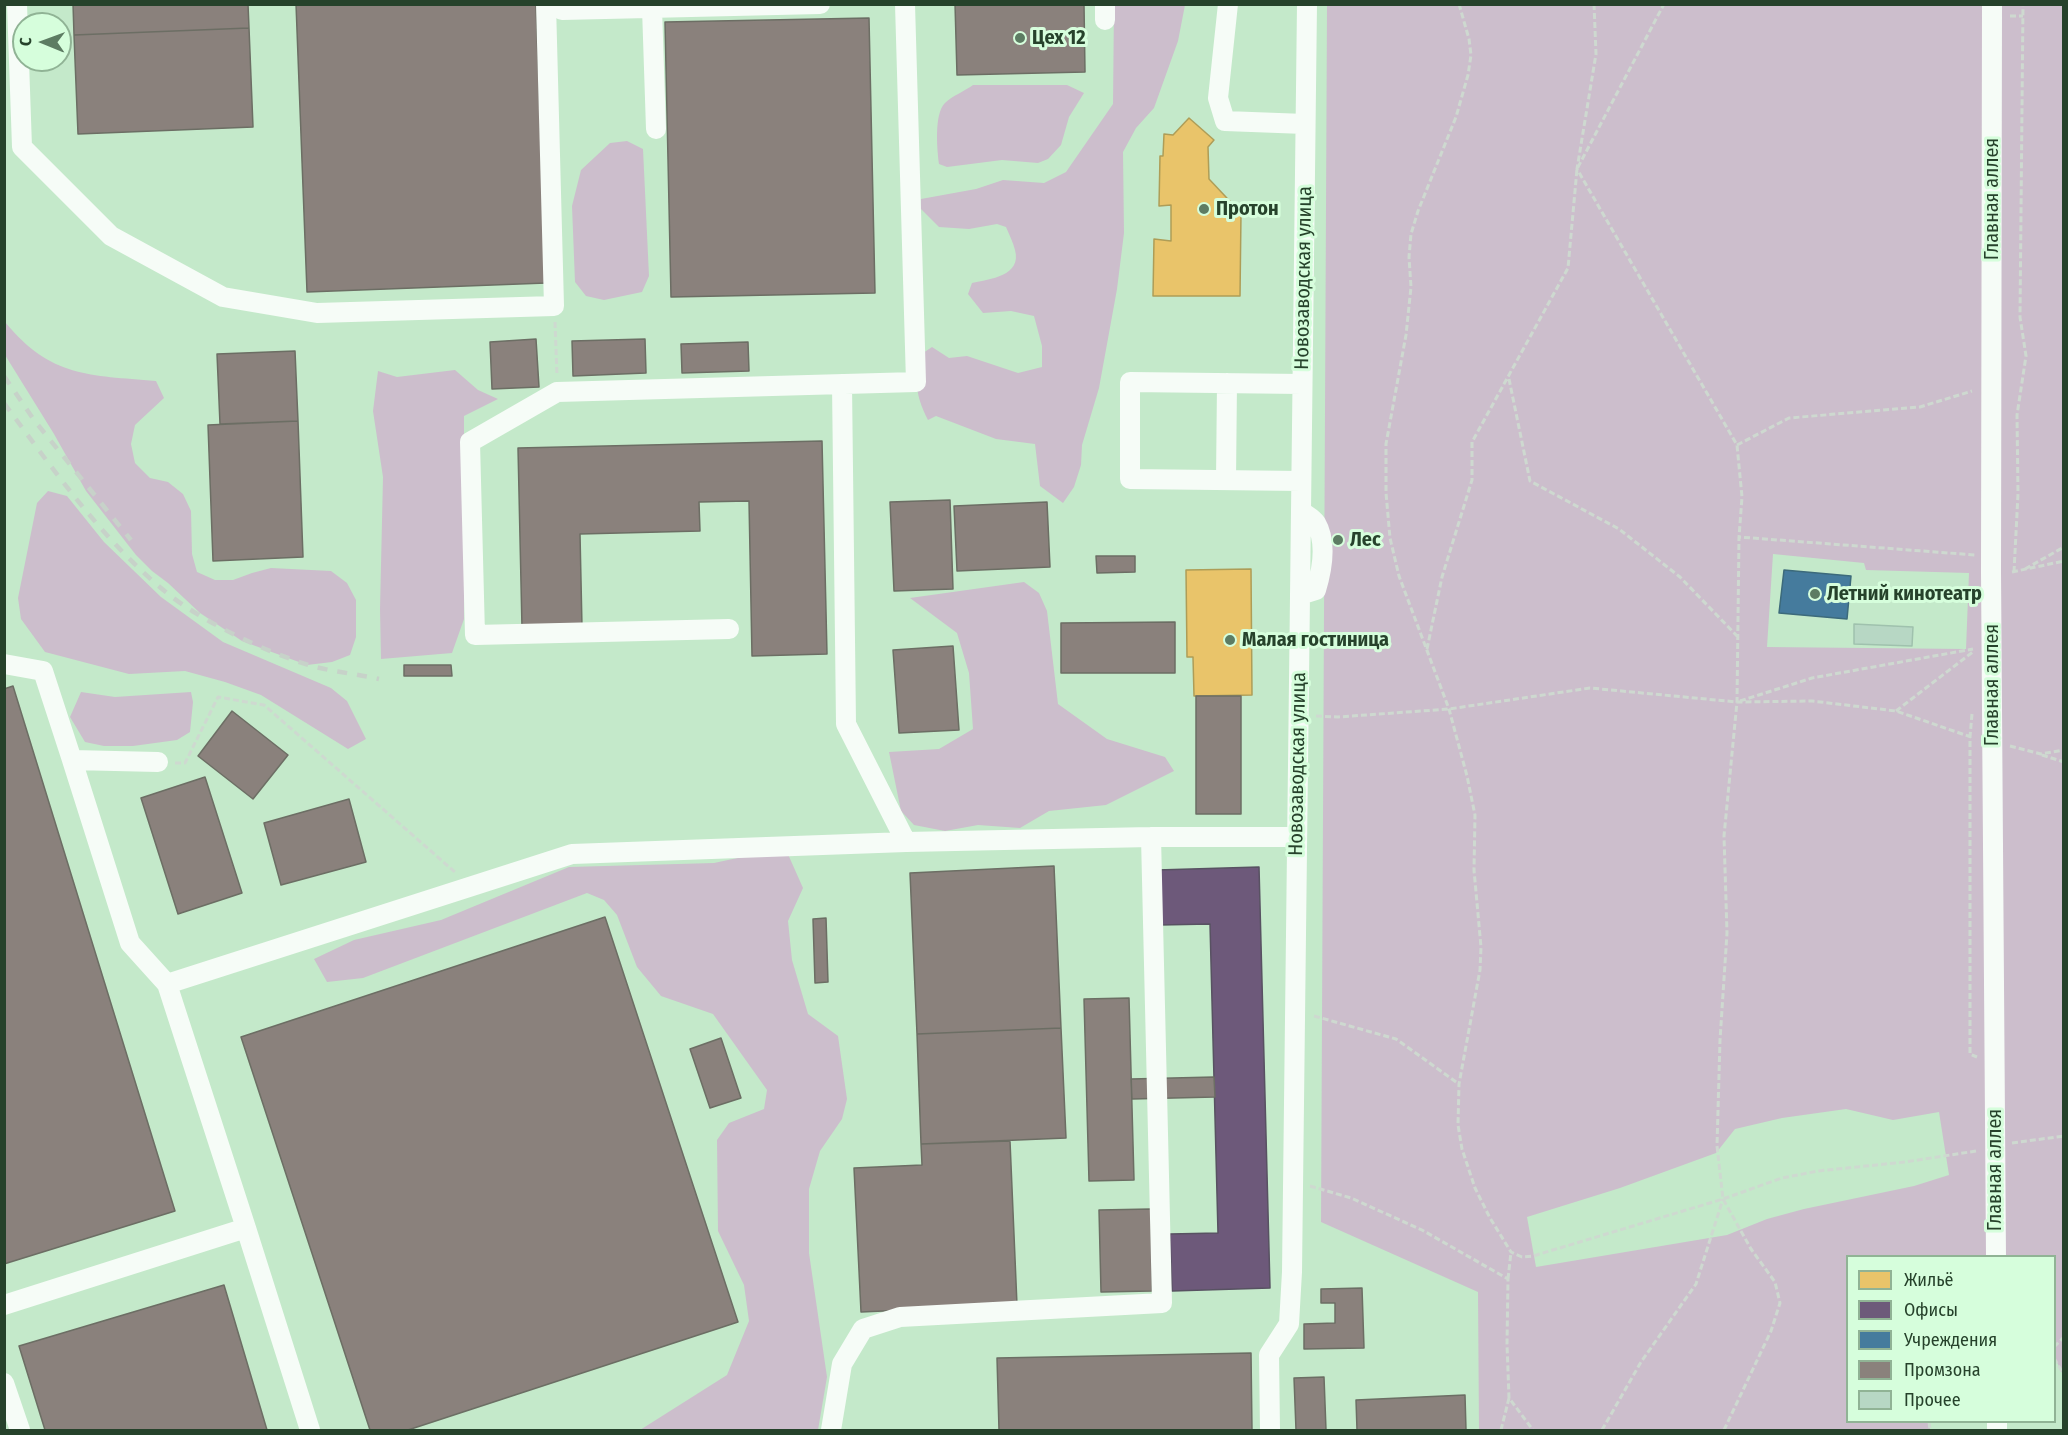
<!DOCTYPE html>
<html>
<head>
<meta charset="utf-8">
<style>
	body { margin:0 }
	#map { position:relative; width:2068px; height:1435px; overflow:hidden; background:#c4e9ca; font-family:"Fira Sans Condensed",sans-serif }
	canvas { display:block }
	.frame { position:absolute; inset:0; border:6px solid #26422b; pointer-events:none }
	.legend { position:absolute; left:1846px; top:1255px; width:210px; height:168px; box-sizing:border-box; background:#d6fedc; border:2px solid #90b395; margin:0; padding:8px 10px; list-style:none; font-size:18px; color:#26422b }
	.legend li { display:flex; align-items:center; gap:12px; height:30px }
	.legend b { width:30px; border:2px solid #90b395 }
	.north { position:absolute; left:12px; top:12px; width:60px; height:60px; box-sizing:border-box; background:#d6fedc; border:2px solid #90b395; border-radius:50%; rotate:271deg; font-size:16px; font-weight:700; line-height:24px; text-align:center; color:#26422b }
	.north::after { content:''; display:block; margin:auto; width:21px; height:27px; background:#5d7c63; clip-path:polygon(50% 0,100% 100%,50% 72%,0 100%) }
</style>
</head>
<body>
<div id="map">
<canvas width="2068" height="1435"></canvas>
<div class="frame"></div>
<ul class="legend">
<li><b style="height:16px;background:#e9c46a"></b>Жильё</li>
<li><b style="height:16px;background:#6d597a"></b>Офисы</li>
<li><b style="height:16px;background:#457b9d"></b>Учреждения</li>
<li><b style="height:16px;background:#8a817c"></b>Промзона</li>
<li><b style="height:16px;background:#b7d7c4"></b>Прочее</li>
</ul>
<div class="north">С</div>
</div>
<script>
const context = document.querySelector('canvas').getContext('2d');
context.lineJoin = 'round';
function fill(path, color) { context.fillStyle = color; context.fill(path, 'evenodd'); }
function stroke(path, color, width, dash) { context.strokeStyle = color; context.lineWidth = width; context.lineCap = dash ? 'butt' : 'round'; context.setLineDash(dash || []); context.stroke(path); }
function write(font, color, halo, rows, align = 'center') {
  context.font = font + ' "Fira Sans Condensed",sans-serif'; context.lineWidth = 6; context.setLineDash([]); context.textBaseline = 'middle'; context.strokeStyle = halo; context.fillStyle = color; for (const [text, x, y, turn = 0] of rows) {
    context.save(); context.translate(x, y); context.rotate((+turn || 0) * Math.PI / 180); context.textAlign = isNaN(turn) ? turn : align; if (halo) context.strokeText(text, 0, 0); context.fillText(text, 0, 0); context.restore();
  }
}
fill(new Path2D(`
	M 1114,5 L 1185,5 L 1178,41 L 1154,108 L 1136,128 L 1123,152 L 1124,233 L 1117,289 L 1099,388 L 1082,445 L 1081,465 L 1074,487 L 1063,503 L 1040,486 L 1035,444 L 996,439 L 936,416 L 928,420 C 915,394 914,380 923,353 L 932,347 L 949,358 L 967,356 L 1018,373 L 1042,367 L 1042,346 L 1034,316 L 1011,311 L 983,313 L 968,294 L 972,283 C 990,279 1022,276 1015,250 C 1013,242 1009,234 1006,227 L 997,224 L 969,229 L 939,227 L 921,209 L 921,199 L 976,189 L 1003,180 L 1044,183 L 1066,172 L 1113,104 Z
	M 1327,5 L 2063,5 L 2063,1375 L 2055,1358 L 2054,1256 L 1848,1256 L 1848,1422 L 1929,1422 L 1930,1430 L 1479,1430 L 1478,1292 L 1321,1222 ZM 1773,554 L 1864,563 L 1866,570 L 1969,573 L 1966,649 L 1767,647 ZM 1846,1109 L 1893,1120 L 1939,1112 L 1949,1175 L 1914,1186 L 1804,1209 L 1767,1219 L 1727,1235 L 1536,1267 L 1527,1217 L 1620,1188 L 1716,1153 L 1735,1129 L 1782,1118 Z
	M 973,85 L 1067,85 L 1084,93 L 1069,117 L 1061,145 L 1048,159 L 1038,163 L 1002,160 L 947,167 L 939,164 C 937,148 934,114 945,103 C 952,96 965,91 973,85 Z
	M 627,141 L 643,149 L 649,276 L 642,292 L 604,300 L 586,296 L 575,282 L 572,206 L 581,170 L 610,143 Z
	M 5,322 C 51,378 89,375 156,381 L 164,398 L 135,425 L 131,444 L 135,463 L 150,478 L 168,482 L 183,494 L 191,511 L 192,554 L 197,572 L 215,580 L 233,580 L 252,573 L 271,568 L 331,571 L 347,583 L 356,600 L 356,637 L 350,655 L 332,662 L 307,665 L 242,641 L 200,613 L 168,583 L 152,571 L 136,555 L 86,491 L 54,434 L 5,355 Z
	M 455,370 L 478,390 L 498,399 L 464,416 L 464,619 L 452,653 L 381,659 L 380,609 L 383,477 L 373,411 L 378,371 L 397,377 Z
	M 48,491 L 67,496 L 104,542 L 161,597 L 223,642 L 331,688 L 347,701 L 366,739 L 348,749 L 261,695 L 225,682 L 185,671 L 129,674 L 45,652 L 21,619 L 18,598 L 37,503 Z
	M 1024,582 L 1039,593 L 1047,611 L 1058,704 L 1107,739 L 1165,757 L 1174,771 L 1106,805 L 1049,811 L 1020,828 L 978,825 L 945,831 L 914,825 L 901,811 L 889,752 L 939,749 L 973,729 L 969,673 L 957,633 L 910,598 Z
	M 81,692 L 115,697 L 191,692 L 193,702 L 190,732 L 177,740 L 133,746 L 104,746 L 85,742 L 70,717 Z
	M 770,851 L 787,852 L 803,888 L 788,921 L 792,960 L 808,1014 L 838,1036 L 847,1099 L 842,1119 L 820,1151 L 809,1189 L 809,1253 L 827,1377 L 818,1430 L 640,1430 L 727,1375 L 749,1321 L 744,1285 L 718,1231 L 717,1140 L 729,1123 L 764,1109 L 767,1090 L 713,1014 L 661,996 L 637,967 L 617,915 L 604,900 L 587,893 L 363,978 L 327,982 L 314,959 L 354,940 L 441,920 L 569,867 L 714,863 Z`), '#ccbecc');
const homes = new Path2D(`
	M 1189,118 L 1214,140 L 1208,147 L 1209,179 L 1241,213 L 1240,296 L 1153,296 L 1154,239 L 1171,241 L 1171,205 L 1159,206 L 1160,156 L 1163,156 L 1164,134 L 1173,135 Z
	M 1251,569 L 1252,695 L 1194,696 L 1193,657 L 1187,657 L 1186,570 Z`);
fill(homes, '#e9c46a');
stroke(homes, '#ae9d57', 1.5);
const offices = new Path2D(`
	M 1259,867 L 1270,1288 L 1172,1291 L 1170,1234 L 1218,1233 L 1210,924 L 1159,925 L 1157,870 Z`);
fill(offices, '#6d597a');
stroke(offices, '#585262', 1.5);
const public = new Path2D(`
	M 1784,570 L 1851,576 L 1847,619 L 1779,613 Z`);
fill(public, '#457b9d');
stroke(public, '#3c6a7b', 1.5);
const industry = new Path2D(`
	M 73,4 L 248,4 L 249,28 L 74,35 Z
	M 296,4 L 536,4 L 546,283 L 307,292 Z
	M 955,4 L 1084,4 L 1085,72 L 957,75 Z
	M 869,18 L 875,293 L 671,297 L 665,22 Z
	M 249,28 L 253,127 L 78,134 L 74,35 Z
	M 536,339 L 539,387 L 492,389 L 490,342 Z
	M 645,339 L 646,373 L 573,376 L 572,341 Z
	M 748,342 L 749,371 L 682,373 L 681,344 Z
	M 295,351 L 298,421 L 220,424 L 217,354 Z
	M 298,421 L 303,557 L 213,561 L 208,425 Z
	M 822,441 L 827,654 L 752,656 L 749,501 L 699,502 L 700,531 L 580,534 L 582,627 L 522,628 L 518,448 Z
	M 950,500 L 953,589 L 894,591 L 890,502 Z
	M 1047,502 L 1050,567 L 957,571 L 954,506 Z
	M 1096,556 L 1135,556 L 1135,572 L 1097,573 Z
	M 1175,622 L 1175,673 L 1061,673 L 1061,623 Z
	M 953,646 L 959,730 L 899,733 L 893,650 Z
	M 404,665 L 451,665 L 452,676 L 404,676 Z
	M 13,686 L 175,1211 L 4,1264 L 4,689 Z
	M 1196,696 L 1241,696 L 1241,814 L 1196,814 Z
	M 232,711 L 288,755 L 253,799 L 198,756 Z
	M 205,777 L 242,893 L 178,914 L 141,798 Z
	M 349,799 L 366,862 L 281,885 L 264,823 Z
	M 1054,866 L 1061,1028 L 917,1034 L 910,873 Z
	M 605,917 L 738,1322 L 408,1430 L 370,1430 L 241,1037 Z
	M 826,918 L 828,982 L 815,983 L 813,919 Z
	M 1129,998 L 1134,1180 L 1089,1181 L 1084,999 Z
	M 1061,1028 L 1066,1138 L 921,1144 L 917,1034 Z
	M 721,1038 L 741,1098 L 710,1108 L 690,1049 Z
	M 1214,1077 L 1215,1097 L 1132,1099 L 1131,1079 Z
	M 1010,1141 L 1017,1305 L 861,1312 L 854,1168 L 922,1165 L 921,1144 Z
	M 1151,1209 L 1152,1291 L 1101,1292 L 1099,1210 Z
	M 224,1285 L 267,1430 L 45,1430 L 19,1346 Z
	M 1362,1288 L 1364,1348 L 1304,1349 L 1304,1324 L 1335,1323 L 1335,1303 L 1321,1303 L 1321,1289 Z
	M 1251,1353 L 1252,1430 L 999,1430 L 997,1358 Z
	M 1324,1377 L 1326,1430 L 1296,1430 L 1294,1378 Z
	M 1465,1395 L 1466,1430 L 1357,1430 L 1356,1400 Z`);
fill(industry, '#8a817c');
stroke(industry, '#6c6e64', 1.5);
const building = new Path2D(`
	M 1854,624 L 1913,627 L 1912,646 L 1854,644 Z`);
fill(building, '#b7d7c4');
stroke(building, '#9fc1ad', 1.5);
stroke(new Path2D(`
	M 1459,4 L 1469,39 L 1471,55 L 1468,75 L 1456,117 L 1418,211 L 1411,234 L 1409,257 L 1411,287 L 1406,335 L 1386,444 L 1386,493 L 1390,538 L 1399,576 L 1449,709 L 1467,776 L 1475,815 L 1474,870 L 1481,947 L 1480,970 L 1459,1084 L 1458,1125 L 1462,1149 L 1475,1188 L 1490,1218 L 1511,1252 L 1522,1257 L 1533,1256 L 1723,1199 L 1782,1178 L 1818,1171 L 1905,1162 L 1976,1151
	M 1594,4 L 1596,54 L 1577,169 L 1737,445 L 1742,497 L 1739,537
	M 2010,16 L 2023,16
	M 555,322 L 557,376
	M 1509,379 L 1530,481 L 1619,529 L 1680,577 L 1738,637
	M 1737,445 L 1789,418 L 1920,407 L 1972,391
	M 2025,569 L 2064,547
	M 2012,572 L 2064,561
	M 2014,572 L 2018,494 L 2017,415 L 2026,356 L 2020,317 L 2023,4
	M 1876,591 L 1975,601
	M 1427,649 L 1442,577 L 1472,480 L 1472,442 L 1568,268 L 1577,169 L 1664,4
	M 1740,701 L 1812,678 L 1973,649
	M 1896,711 L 1974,651
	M 1972,714 L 1970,737 L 1970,1054 L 1977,1057
	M 1316,716 L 1338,717 L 1449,709 L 1590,688 L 1737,702 L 1812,701 L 1896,711 L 1971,737
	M 2010,746 L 2041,754 L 2064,750
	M 2042,755 L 2064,762
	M 175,763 L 185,763 L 218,697 L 264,705 L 456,873
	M 1314,1016 L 1396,1039 L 1459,1084
	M 2012,1143 L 2064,1136
	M 1310,1186 L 1351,1198 L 1422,1230 L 1508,1279 L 1507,1344 L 1509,1398 L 1533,1430
	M 1508,1279 L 1511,1252
	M 2054,1347 L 2064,1337
	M 2054,1358 L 2064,1375
	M 1929,1422 L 1930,1430
	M 1501,1430 L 1509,1398
	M 1602,1430 L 1641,1362 L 1696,1284 L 1723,1199
	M 1724,1430 L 1771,1331 L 1780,1303 L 1775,1282 L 1751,1249 L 1723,1199 L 1717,1146 L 1720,1040 L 1727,933 L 1724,836 L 1737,702 L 1739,537 L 1975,555`), '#ced9d0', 3, [6, 3]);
stroke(new Path2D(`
	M 17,4 L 22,147 L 111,236 L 223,297 L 317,313 L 554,306 L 546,4
	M 1105,4 L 1105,20
	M 1228,4 L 1218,98 L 1225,121 L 1305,124
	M 1992,4 L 1991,572 L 1996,1256
	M 652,8 L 656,129
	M 562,10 L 820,4
	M 842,384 L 846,724 L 906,842
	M 1226,480 L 1227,383
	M 1301,481 L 1130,479 L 1130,382 L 1302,384
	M 1300,595 L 1316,590 C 1322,570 1327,542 1316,523 C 1313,518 1306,515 1301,511
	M 729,629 L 475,635 L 470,442 L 557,392 L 916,382 L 905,4
	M 4,664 L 43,671 L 72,760 L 158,762
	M 72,760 L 130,943 L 167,984
	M 246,1228 L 310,1430
	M 4,1305 L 246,1228 L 167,984 L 572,854 L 906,842 L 1151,837 L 1297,837
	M 4,1383 L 20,1430
	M 1997,1422 L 1997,1430
	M 831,1430 L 842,1364 L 863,1329 L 900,1317 L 1162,1303 L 1151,837
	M 1270,1430 L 1269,1355 L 1289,1324 L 1292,1272 L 1307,4`), '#f6fcf7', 20);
stroke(new Path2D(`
	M 4,376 L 34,420 L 131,540
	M 4,403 C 53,469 102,540 167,593 C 203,622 267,653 312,666 C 334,672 357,674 379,679`), '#c7d2c9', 4.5, [10, 10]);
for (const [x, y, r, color] of [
	[1020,38,6,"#5d7c63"],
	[1204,209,6,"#5d7c63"],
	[1338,540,6,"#5d7c63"],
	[1815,594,6,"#5d7c63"],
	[1230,640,6,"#5d7c63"]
]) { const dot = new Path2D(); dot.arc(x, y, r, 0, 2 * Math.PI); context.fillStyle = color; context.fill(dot); stroke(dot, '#d6fedc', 2); }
write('bold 20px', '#26422b', '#d6fedc', [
	["Цех 12",1032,38],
	["Протон",1216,209],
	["Лес",1350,540],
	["Летний кинотеатр",1827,594],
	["Малая гостиница",1242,640]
], 'left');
write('20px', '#26422b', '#d6fedc', [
	["Главная аллея",1992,199,-90],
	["Новозаводская улица",1304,278,-89],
	["Главная аллея",1992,685,-90],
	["Новозаводская улица",1298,764,-89],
	["Главная аллея",1995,1170,-90]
]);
</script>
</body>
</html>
